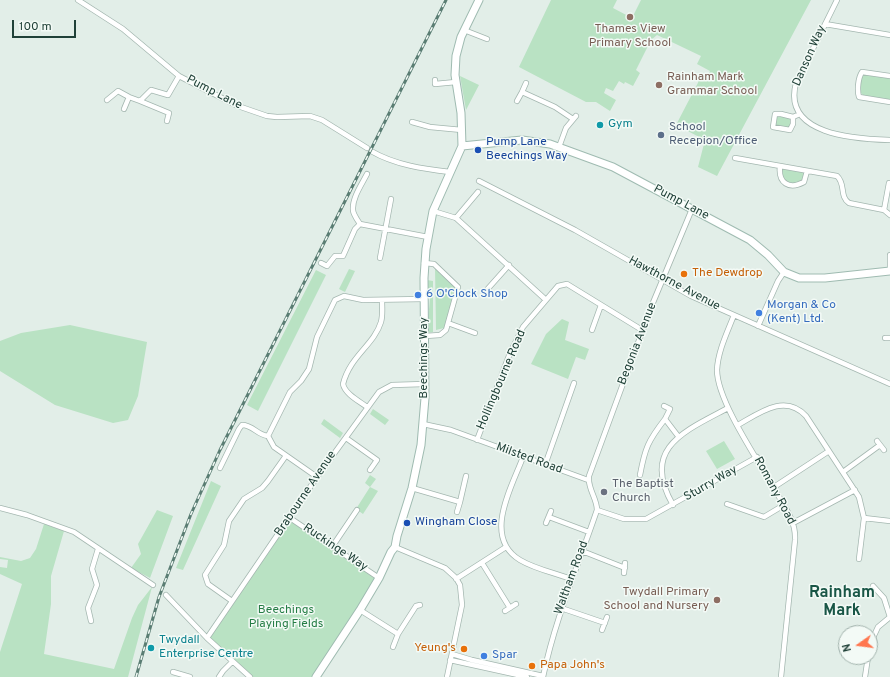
<!DOCTYPE html>
<html>
<head>
<meta charset="utf-8">
<style>
	body { margin:0 }
	#map { position:relative; width:890px; height:677px; overflow:hidden; background:#e2eee8; font-family:Overpass,sans-serif }
	canvas { display:block }
	.north { position:absolute; left:838px; top:625px; width:40px; height:40px; box-sizing:border-box; background:#f3faf6; border:1px solid #9fb0aa; border-radius:50%; rotate:256deg; font-size:11px; font-weight:700; line-height:16px; text-align:center; color:#204138 }
	.north::after { content:''; display:block; margin:auto; width:14px; height:18px; background:#ff764f; clip-path:polygon(50% 0,100% 100%,50% 72%,0 100%) }
	.scale { position:absolute; left:12px; top:20px; width:64px; height:18px; box-sizing:border-box; border:2px solid #204138; border-top:0; padding-left:5px; font-size:12px; line-height:14px; white-space:nowrap; color:#204138; -webkit-text-stroke:3px #f3faf6; paint-order:stroke }
</style>
</head>
<body>
<div id="map">
<canvas width="890" height="677"></canvas>
<div class="north">N</div>
<div class="scale">100 m</div>
</div>
<script>
const context = document.querySelector('canvas').getContext('2d');
context.lineJoin = 'round';
function fill(path, color) { context.fillStyle = color; context.fill(path, 'evenodd'); }
function stroke(path, color, width, dash) { context.strokeStyle = color; context.lineWidth = width; context.lineCap = dash ? 'butt' : 'round'; context.setLineDash(dash || []); context.stroke(path); }
function write(font, color, halo, rows, align = 'center') {
  context.font = font + ' Overpass,sans-serif'; context.lineWidth = 3; context.setLineDash([]); context.textBaseline = 'middle'; context.strokeStyle = halo; context.fillStyle = color; for (const [text, x, y, turn = 0] of rows) {
    context.save(); context.translate(x, y); context.rotate((+turn || 0) * Math.PI / 180); context.textAlign = isNaN(turn) ? turn : align; if (halo) context.strokeText(text, 0, 0); context.fillText(text, 0, 0); context.restore();
  }
}
fill(new Path2D(`
	M 551,0 L 617,0 L 613,8 L 632,18 L 641,0 L 811,0 L 717,176 L 698,167 L 705,140 L 676,125 L 702,75 L 707,78 L 710,71 L 697,64 L 701,56 L 657,35 L 651,40 L 636,70 L 640,73 L 633,86 L 625,82 L 624,84 L 619,81 L 613,91 L 606,88 L 604,93 L 616,100 L 610,111 L 596,102 L 586,102 L 519,67 Z
	M 866,74 L 890,78 L 890,100 L 864,96 L 860,92 L 861,77 Z
	M 460,76 L 479,85 L 466,110 Z
	M 776,115 L 792,118 L 789,129 L 774,126 Z
	M 780,166 L 807,171 L 804,182 L 799,185 L 783,183 Z
	M 435,267 L 439,270 L 439,273 C 446,279 457,283 455,294 L 453,294 L 450,312 L 444,328 L 436,330 Z
	M 349,269 L 355,271 L 345,292 L 339,289 Z
	M 316,270 L 326,275 L 258,411 L 247,405 Z
	M 427,280 L 433,281 L 433,332 L 427,333 L 430,298 L 428,297 Z
	M 562,319 L 569,322 L 565,340 L 589,349 L 585,360 L 576,357 L 568,379 L 531,364 L 546,334 Z
	M 70,325 L 147,342 L 138,396 L 128,420 L 113,423 L 55,405 L 0,371 L 0,341 L 21,333 Z
	M 373,409 L 389,420 L 385,425 L 370,414 Z
	M 324,419 L 343,433 L 340,438 L 321,424 Z
	M 724,441 L 735,459 L 717,469 L 706,451 Z
	M 370,475 L 376,479 L 370,487 L 378,491 L 363,514 L 356,509 L 370,487 L 365,483 Z
	M 211,481 L 221,486 L 183,570 L 176,568 Z
	M 157,510 L 173,516 L 150,578 L 131,568 L 141,554 L 138,544 Z
	M 290,518 L 379,578 L 316,677 L 250,677 L 207,638 Z
	M 44,524 L 64,531 L 51,576 L 51,604 L 44,654 L 114,669 L 132,618 L 138,605 L 152,587 L 128,677 L 0,677 L 0,652 L 22,584 L 0,574 L 0,567 L 7,568 L 8,560 L 0,559 L 0,557 L 21,561 L 30,558 L 36,549 Z`), '#b9e2c3');
const street = new Path2D(`
	M 78,0 L 123,29 L 179,76 L 208,91 L 238,106 L 267,116 L 277,117 L 310,116 L 322,120 L 367,148
	M 837,0 L 796,83 C 782,135 855,139 890,140
	M 825,24 L 890,35
	M 464,30 L 487,39
	M 890,76 L 862,72 C 858,78 857,90 859,97 L 890,102
	M 435,80 L 435,84 L 456,82
	M 522,92 L 526,83
	M 107,100 L 118,91 L 129,97
	M 517,101 L 522,92 L 555,107 L 573,119
	M 124,109 L 129,97 L 140,101
	M 793,117 L 781,114 L 775,114 L 773,127 L 790,130 L 793,124 L 793,117 L 800,114
	M 167,121 L 169,113 L 140,101 L 151,90 L 168,95 L 179,76
	M 412,122 L 430,127 L 462,130
	M 559,147 L 566,128 L 576,116
	M 371,151 C 395,165 424,169 450,172
	M 735,158 L 837,176 C 846,184 839,196 849,203 L 884,210 L 890,215
	M 780,166 C 778,183 789,190 804,182 L 807,171
	M 479,181 L 575,230 L 691,296 L 890,384
	M 884,210 L 889,183
	M 433,211 L 456,218 L 546,300
	M 456,218 L 478,192
	M 360,224 L 428,237
	M 360,224 C 358,221 353,214 353,210 C 352,198 362,184 367,174
	M 380,258 L 391,199
	M 321,263 L 327,266 L 335,256 L 343,256 L 355,229 L 360,224
	M 424,263 L 434,264 L 458,287 L 446,330 L 440,335 L 425,336
	M 890,271 L 890,255
	M 484,293 L 509,265
	M 734,315 C 727,333 718,351 717,370 C 717,402 762,466 778,495 C 787,510 796,523 795,540 L 781,677
	M 448,323 L 475,333
	M 758,326 L 778,281 L 784,272
	M 592,330 L 601,305
	M 885,338 L 890,338
	M 664,406 L 670,409 L 665,419
	M 367,407 C 359,401 345,394 343,384 C 350,356 374,345 381,322 C 383,315 382,307 382,300
	M 423,424 L 451,430 L 588,480
	M 738,425 C 759,413 785,393 806,416 L 859,497 L 864,518 L 859,559
	M 346,438 L 377,460 L 370,470
	M 477,440 L 510,353 L 523,327 L 558,286 L 567,284 L 642,330
	M 877,441 L 884,450
	M 523,457 C 512,487 482,537 520,560 C 535,569 555,573 571,579
	M 545,465 L 574,383
	M 220,468 L 239,429 L 242,425 C 253,425 257,435 268,436
	M 843,472 L 880,445
	M 640,475 C 645,448 648,441 665,419 L 678,436
	M 317,477 L 274,447 L 268,436 L 290,392 L 301,381 L 309,369 L 317,337 L 335,300 L 344,296 L 363,300 L 424,299
	M 774,487 L 829,451
	M 412,488 L 460,502 L 466,476
	M 727,504 L 764,517 L 784,505
	M 673,505 C 640,448 685,431 728,408
	M 0,508 L 27,515 L 74,532 L 153,585
	M 597,510 L 624,519 L 646,519 L 757,457
	M 457,512 L 460,502
	M 549,517 L 589,532
	M 290,518 L 379,578
	M 864,518 L 890,521
	M 546,523 L 551,511
	M 793,523 L 855,490
	M 332,547 L 357,510
	M 395,547 L 445,568 L 456,578 L 460,585 L 462,605 L 447,677
	M 582,551 L 625,568
	M 482,563 L 510,608
	M 624,573 L 625,563
	M 456,579 L 506,547
	M 873,586 L 884,598 L 890,617
	M 166,595 L 207,638 L 250,677
	M 232,601 L 208,584 L 205,575 L 224,545 L 229,521 L 244,499 L 262,488 L 268,481 L 285,457
	M 561,608 L 605,623
	M 360,610 L 398,634
	M 505,611 L 516,604
	M 91,621 L 88,608 L 97,585 L 92,569 L 98,549
	M 602,630 L 607,617
	M 207,638 L 317,477 L 379,392 L 392,385 L 425,384
	M 870,644 L 878,627 L 890,617
	M 393,647 L 398,634 L 416,606 L 420,605
	M 452,654 L 472,660 L 543,676
	M 450,660 L 527,677
	M 173,672 L 190,677
	M 219,677 L 223,671 L 232,662
	M 543,677 C 555,619 578,566 597,510 C 597,498 587,488 589,476 L 652,305 L 692,209
	M 865,677 L 868,657`);
const secondary = new Path2D(`
	M 462,146 L 522,140 L 550,144 L 613,167 L 750,240 L 768,255 L 784,272 L 799,278 L 825,278 L 890,271
	M 316,677 L 360,610 L 379,578 L 391,552 L 395,547 L 397,536 L 412,488 L 421,445 L 425,398 L 424,278 L 426,249 L 433,211 L 462,146 L 461,113 L 455,75 L 456,56 L 461,37 L 479,0`);
stroke(street, '#a4b7b0', 6);
stroke(secondary, '#9fbbb1', 9);
stroke(street, '#fff', 4.5);
stroke(secondary, '#fff', 7);
const rail = new Path2D(`
	M 136,677 L 159,597 L 191,514 L 220,450 L 446,0`);
stroke(rail, '#5a7d73', 3);
stroke(rail, '#f3faf6', 1.5, [4.5]);
for (const [x, y, r, color] of [
	[630,17,4,"#8d6e63"],
	[659,85,4,"#8d6e63"],
	[600,125,4,"#0f9aa8"],
	[661,135,4,"#5c6f8a"],
	[478,150,4,"#1a4fb4"],
	[684,274,4,"#e8710a"],
	[418,295,4,"#3f7fe0"],
	[759,313,4,"#3f7fe0"],
	[604,492,4,"#6b7280"],
	[407,523,4,"#1a4fb4"],
	[717,600,4,"#8d6e63"],
	[151,648,4,"#0f9aa8"],
	[464,649,4,"#e8710a"],
	[484,656,4,"#3f7fe0"],
	[532,666,4,"#e8710a"]
]) { const dot = new Path2D(); dot.arc(x, y, r, 0, 2 * Math.PI); context.fillStyle = color; context.fill(dot); stroke(dot, '#f3faf6', 1.5); }
write('12px', '#785e54', '#f3faf6', [
	["Thames View",630,30],
	["Primary School",630,44],
	["Rainham Mark",667,78,"left"],
	["Grammar School",667,92,"left"],
	["Twydall Primary",709,593,"right"],
	["School and Nursery",709,607,"right"]
]);
write('12px', '#204138', '#f3faf6', [
	["Danson Way",810,56,-66],
	["Pump Lane",214,93,27],
	["Pump Lane",681,203,28],
	["Hawthorne Avenue",674,284,28],
	["Begonia Avenue",638,344,-69],
	["Beechings Way",425,358,-90],
	["Hollingbourne Road",502,380,-67],
	["Milsted Road",529,459,20],
	["Sturry Way",711,484,-30],
	["Romany Road",774,491,62],
	["Brabourne Avenue",306,494,-56],
	["Ruckinge Way",335,548,34],
	["Waltham Road",572,578,-70]
]);
write('12px', '#0d838f', '#f3faf6', [
	["Gym",608,125],
	["Twydall",159,641],
	["Enterprise Centre",159,655]
], 'left');
write('12px', '#4e5e75', '#f3faf6', [
	["School",669,128],
	["Recepion/Office",669,142]
], 'left');
write('12px', '#164399', '#f3faf6', [
	["Pump Lane",486,143],
	["Beechings Way",486,157],
	["Wingham Close",415,523]
], 'left');
write('12px', '#c56008', '#f3faf6', [
	["The Dewdrop",692,274],
	["Yeung's",456,649,"right"],
	["Papa John's",540,666]
], 'left');
write('12px', '#366cbe', '#f3faf6', [
	["6 O'Clock Shop",426,295],
	["Morgan & Co",767,306],
	["(Kent) Ltd.",767,320],
	["Spar",492,656]
], 'left');
write('12px', '#5b616d', '#f3faf6', [
	["The Baptist",612,485],
	["Church",612,499]
], 'left');
write('12px', '#257d45', '#f3faf6', [
	["Beechings",286,611],
	["Playing Fields",286,625]
]);
write('bold 16px', '#195646', '#f3faf6', [
	["Rainham",842,594],
	["Mark",842,612]
]);
</script>
</body>
</html>
